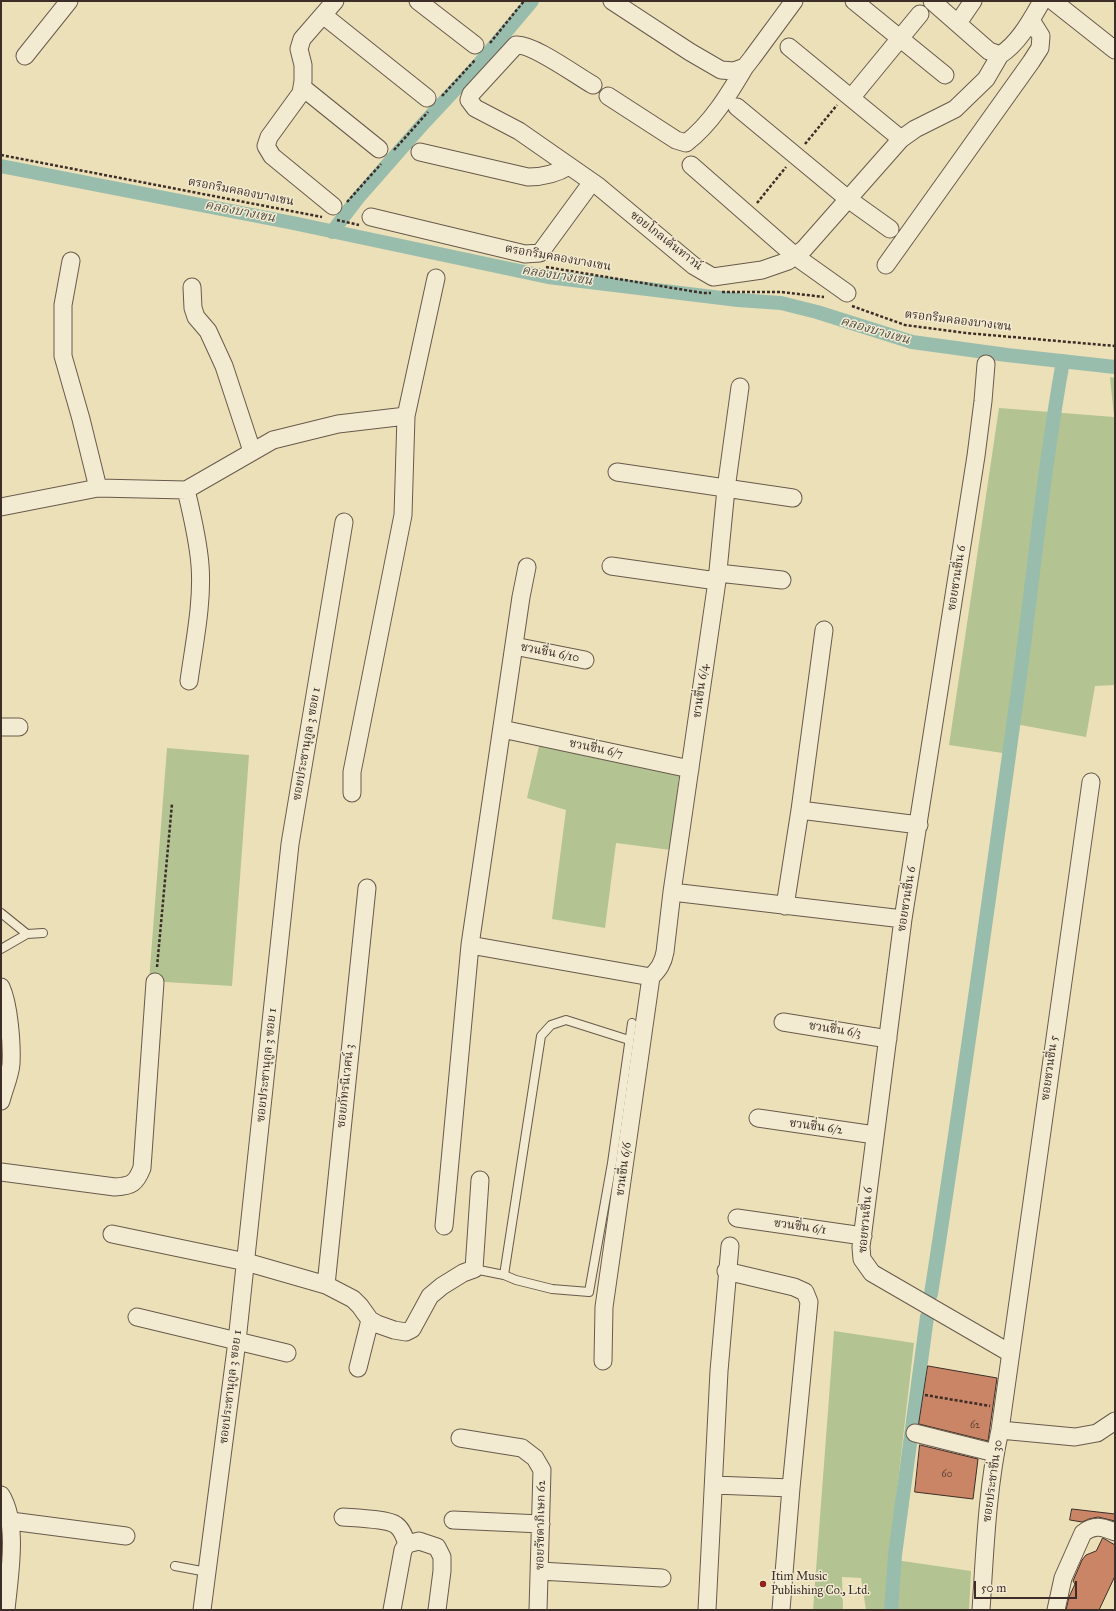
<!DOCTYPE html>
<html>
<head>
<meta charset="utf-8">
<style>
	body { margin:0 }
	#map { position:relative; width:1116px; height:1611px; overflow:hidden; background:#ece0b8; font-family:"IM FELL Great Primer",serif }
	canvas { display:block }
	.frame { position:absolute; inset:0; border:2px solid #3c2d28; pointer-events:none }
	.scale { position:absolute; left:974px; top:1581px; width:103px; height:18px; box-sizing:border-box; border:2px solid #3c2d28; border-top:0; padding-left:5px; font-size:12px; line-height:14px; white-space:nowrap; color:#3c2d28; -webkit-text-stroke:3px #f3ebd1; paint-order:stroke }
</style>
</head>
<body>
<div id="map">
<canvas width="1116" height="1611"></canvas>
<div class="frame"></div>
<div class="scale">50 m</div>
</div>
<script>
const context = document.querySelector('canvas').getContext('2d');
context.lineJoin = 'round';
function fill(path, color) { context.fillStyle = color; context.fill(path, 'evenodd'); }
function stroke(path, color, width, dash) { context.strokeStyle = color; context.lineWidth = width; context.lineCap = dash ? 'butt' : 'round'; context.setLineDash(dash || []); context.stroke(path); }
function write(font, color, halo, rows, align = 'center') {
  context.font = font + ' "IM FELL Great Primer","Noto Serif Thai",serif'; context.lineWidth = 3; context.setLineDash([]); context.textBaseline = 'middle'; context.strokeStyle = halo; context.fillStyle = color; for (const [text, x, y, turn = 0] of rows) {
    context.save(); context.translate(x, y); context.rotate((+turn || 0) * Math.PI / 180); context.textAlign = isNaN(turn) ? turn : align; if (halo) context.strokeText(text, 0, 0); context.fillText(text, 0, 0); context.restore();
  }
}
fill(new Path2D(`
	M 1110,377 L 1115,378 L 1115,685 L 1095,686 L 1086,737 L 1015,724 L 1016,755 L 949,745 L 999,408 L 1114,417 Z
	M 539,746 L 679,776 L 671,850 L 616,843 L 605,928 L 552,919 L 566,810 L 527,798 Z
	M 167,748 L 249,755 L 232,986 L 149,981 Z
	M 834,1331 L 914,1343 L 889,1559 L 971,1571 L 969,1610 L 866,1610 L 861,1578 L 842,1577 L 843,1610 L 813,1610 Z`), '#b3c392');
stroke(new Path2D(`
	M 1,166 L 293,223 L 548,277 L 738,300 L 781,303 L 817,312 L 912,342 L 1007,355 L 1115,367
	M 332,232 L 358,198 L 423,124 L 479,64 L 532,1
	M 931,1294 C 964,1083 993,872 1022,661 C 1035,561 1045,461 1063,361
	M 891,1610 L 895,1555 L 927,1317`), '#99bdad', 14);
const building = new Path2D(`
	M 928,1366 L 997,1378 L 988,1441 L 919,1424 Z
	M 920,1445 L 978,1459 L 973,1499 L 915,1492 Z
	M 1072,1509 L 1115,1514 L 1115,1521 L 1098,1517 L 1089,1519 L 1082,1522 L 1070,1520 Z
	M 1103,1538 L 1115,1545 L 1115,1576 L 1099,1610 L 1066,1610 L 1069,1597 L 1075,1584 L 1073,1581 L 1082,1560 L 1086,1555 L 1096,1551 Z`);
fill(building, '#c98565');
stroke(building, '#3c2d28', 1);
const service = new Path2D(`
	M 1,913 L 27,934
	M 1,949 L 27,934 L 43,933
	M 474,1269 L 504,1275 L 516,1280 L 552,1289 L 589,1292 L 612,1163 L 632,1023
	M 504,1275 L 541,1036 L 551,1025 L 566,1020 L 629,1040
	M 175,1566 L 207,1572`);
const minor = new Path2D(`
	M 418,1 L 475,45
	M 612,1 L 690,52 L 721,70 L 734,71 L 745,67 L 752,58 L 794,1
	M 854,1 L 945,75
	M 932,1 L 989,51 L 1000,55 C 1019,43 1031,20 1042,1
	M 1053,1 L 1115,50
	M 323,15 L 427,98
	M 958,23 L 973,1
	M 789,47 L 901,139
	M 25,56 L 69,1
	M 593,85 C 577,76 532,43 516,45 L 471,94 L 469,100 L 475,108 L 519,131 L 598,186 L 694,266 L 713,277 L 762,270 L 788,261 L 804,249 L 901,139 L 915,129 L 955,109 L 986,79 L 1000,55
	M 302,87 L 379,149
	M 608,96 L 676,140 L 686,143 C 711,124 729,94 745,67
	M 851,98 L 920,14
	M 737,107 L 848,199 L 890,229
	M 420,152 L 528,177 C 544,177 556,174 569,166
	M 691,165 L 795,256 L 847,293
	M 333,206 L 272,156 L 266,146 L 269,137 L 301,93 L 303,81 L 303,65 L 299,49 L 302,39 L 335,1
	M 371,217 L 525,254 L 540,253 L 592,182
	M 71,261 L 63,305 L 63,356 L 81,419 L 98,488
	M 886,265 L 1031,62 L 1040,48 L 1041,36 L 1031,20
	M 192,287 L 193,308 L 196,317 L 208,331 L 224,366 L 252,451
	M 986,364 L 983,401 L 976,456 L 903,919 L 861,1247 L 862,1259 L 872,1273 L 1010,1353
	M 617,472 L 793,498
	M 186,490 C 192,515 198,539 200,565 C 203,602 194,644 189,681
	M 1,507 L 98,488 L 186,490 L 273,440 L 338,424 L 406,416
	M 611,566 L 717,581
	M 718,573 L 782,580
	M 514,646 L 585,660
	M 1,727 L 19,727
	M 502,729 L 690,769
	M 352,793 L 352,772 L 403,515 L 406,416 L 436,278
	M 800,810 L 919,825
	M 672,892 L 903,919
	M 785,906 L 800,810 L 824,630
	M 470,945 L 651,977
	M 651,977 C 659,969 663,963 665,952 L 672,892 L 717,581 L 726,489 L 740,387
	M 1,987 C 9,1004 12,1044 11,1064 C 10,1076 4,1089 1,1101
	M 783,1022 L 888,1039
	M 758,1118 L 875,1135
	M 1,1172 L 115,1187 C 132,1186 136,1183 142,1168 L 155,982
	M 737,1218 L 863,1236
	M 444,1226 L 470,945 L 521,597 L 527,567
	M 112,1234 L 246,1262 L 326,1285 L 353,1299 L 360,1306 L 370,1320 L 377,1324 L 394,1330 L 406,1332 L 412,1329 L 430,1296 L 442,1286 L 463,1273 L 474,1269 L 480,1180
	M 726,1271 L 794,1287 L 805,1292 L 809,1302 L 791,1488 L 781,1610
	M 326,1285 L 367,888
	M 137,1317 L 287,1353
	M 603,1361 L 604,1307 L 651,977
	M 358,1368 L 370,1320
	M 1000,1430 L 1075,1437 L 1097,1433 L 1115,1421
	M 915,1433 L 995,1453
	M 460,1438 L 522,1448 L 535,1458 L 542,1470 L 538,1610
	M 714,1485 L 791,1488
	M 1,1495 C 19,1524 9,1577 6,1610
	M 343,1517 C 355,1518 388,1519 396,1525 C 402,1529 405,1538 407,1544 L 419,1541 L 437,1547 L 442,1557 L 442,1571 L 437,1610
	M 453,1520 L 541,1524
	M 11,1521 L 126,1536
	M 540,1571 L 662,1578
	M 202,1610 L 237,1341 L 290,844 L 344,522
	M 392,1610 L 403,1550 L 407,1544
	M 707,1610 L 719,1371 L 730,1246
	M 981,1610 C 985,1550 987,1489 1000,1430 L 1091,782
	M 1056,1610 L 1063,1578 L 1083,1533 C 1094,1524 1103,1527 1115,1532`);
stroke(service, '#685a4c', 10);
stroke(minor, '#685a4c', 19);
stroke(new Path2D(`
	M 490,43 L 524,1
	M 442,96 L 475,60
	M 805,144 L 837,105
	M 394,150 L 428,112
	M 1,155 L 322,217
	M 347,202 L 381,164
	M 757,203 L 786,167
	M 337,220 L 359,225
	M 546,267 L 703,293 L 711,293
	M 722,292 L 781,292 L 824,297
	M 852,306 L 905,325 L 966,333 L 1115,346
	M 157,967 L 172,804
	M 925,1395 L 990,1406`), '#3c2d28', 2.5, [3, 2]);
stroke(service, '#f3ebd1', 8);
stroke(minor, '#f3ebd1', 17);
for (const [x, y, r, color] of [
	[763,1584,4,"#8f2418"]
]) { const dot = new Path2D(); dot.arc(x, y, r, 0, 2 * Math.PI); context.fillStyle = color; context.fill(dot); stroke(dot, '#f3ebd1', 1.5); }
write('10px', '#5f4337', null, [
	["62",975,1426],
	["60",947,1475]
]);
write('12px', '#3c2d28', '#f3ebd1', [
	["ตรอกริมคลองบางเขน",241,192,11],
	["ซอยโกลเด้นทาวน์",666,241,38],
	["ตรอกริมคลองบางเขน",558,258,10],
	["ตรอกริมคลองบางเขน",958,321,7],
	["ซอยชวนชื่น 6",957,578,-81],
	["ชวนชื่น 6/10",550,653,11],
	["ชวนชื่น 6/4",701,691,-82],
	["ซอยประชานุกูล 3 ซอย 1",307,744,-80],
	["ชวนชื่น 6/7",596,749,12],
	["ซอยชวนชื่น 6",907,899,-81],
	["ชวนชื่น 6/3",835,1030,9],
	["ซอยประชานุกูล 3 ซอย 1",267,1065,-84],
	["ซอยชวนชื่น 5",1050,1068,-82],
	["ซอยภัทรนิเวศน์ 3",346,1086,-84],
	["ชวนชื่น 6/2",816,1127,8],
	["ชวนชื่น 6/6",624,1169,-82],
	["ซอยชวนชื่น 6",866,1220,-85],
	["ชวนชื่น 6/1",800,1227,8],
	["ซอยประชานุกูล 3 ซอย 1",231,1387,-83],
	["ซอยประชาชื่น 30",993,1481,-82],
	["ซอยรัชดาภิเษก 62",541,1525,-89]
]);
write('12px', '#3c2d28', '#f3ebd1', [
	["Itim Music",771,1577],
	["Publishing Co., Ltd.",771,1591]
], 'left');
write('italic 13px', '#535149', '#f3ebd1', [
	["คลองบางเขน",240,212,11],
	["คลองบางเขน",557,276,9],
	["คลองบางเขน",875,331,16]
]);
</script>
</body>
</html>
